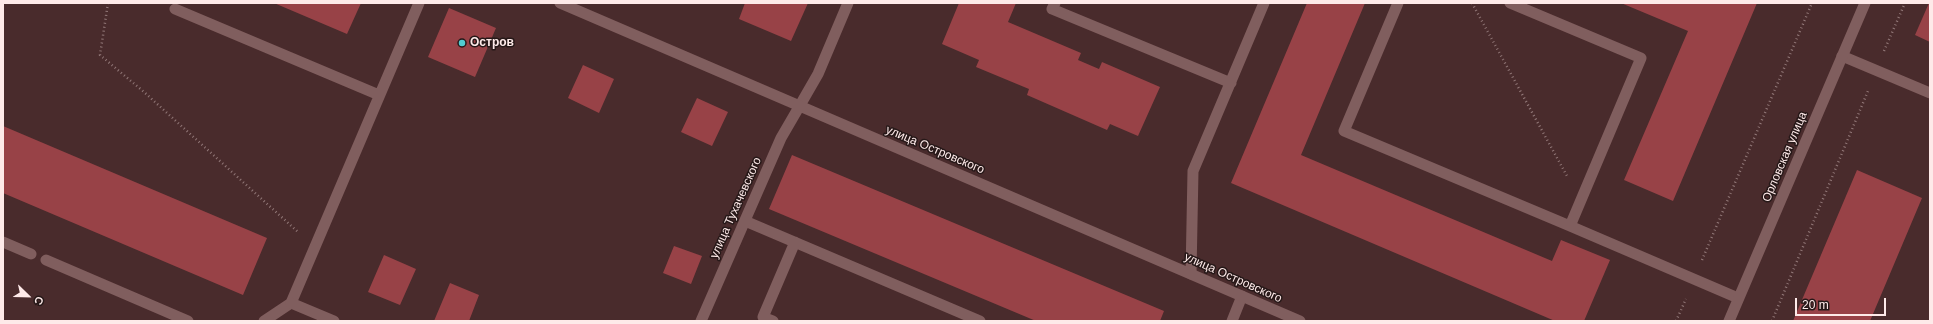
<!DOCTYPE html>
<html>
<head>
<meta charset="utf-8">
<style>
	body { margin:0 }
	#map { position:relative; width:1933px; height:324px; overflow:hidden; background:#492b2c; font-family:Arial,sans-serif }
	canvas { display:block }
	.frame { position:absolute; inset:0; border:4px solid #feeae9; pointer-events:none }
	.north { position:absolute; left:8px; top:276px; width:40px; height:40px; -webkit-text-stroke:3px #261818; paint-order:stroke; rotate:113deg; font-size:11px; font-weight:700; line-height:16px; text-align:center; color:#feeae9 }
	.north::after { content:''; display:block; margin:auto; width:14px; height:18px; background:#feeae9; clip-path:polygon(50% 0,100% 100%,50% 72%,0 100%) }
	.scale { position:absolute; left:1795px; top:298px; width:91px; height:18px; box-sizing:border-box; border:2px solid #feeae9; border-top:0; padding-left:5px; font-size:12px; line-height:14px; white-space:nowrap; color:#feeae9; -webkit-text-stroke:3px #261818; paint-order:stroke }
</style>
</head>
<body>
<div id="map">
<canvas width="1933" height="324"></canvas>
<div class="frame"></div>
<div class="north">С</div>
<div class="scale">20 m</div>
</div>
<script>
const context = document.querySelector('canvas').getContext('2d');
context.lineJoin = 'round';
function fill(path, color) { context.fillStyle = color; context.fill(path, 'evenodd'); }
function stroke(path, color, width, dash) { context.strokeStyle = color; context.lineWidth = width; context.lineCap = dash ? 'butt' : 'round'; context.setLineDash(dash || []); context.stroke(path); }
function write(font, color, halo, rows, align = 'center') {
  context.font = font + ' Arial,sans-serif'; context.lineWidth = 3; context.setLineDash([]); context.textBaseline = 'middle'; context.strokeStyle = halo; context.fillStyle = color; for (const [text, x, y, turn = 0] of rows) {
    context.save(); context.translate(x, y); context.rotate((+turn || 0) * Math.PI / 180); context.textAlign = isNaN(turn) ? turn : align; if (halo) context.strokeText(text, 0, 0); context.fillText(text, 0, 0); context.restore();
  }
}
fill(new Path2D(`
	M 274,3 L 361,3 L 347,34 Z
	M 745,3 L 808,3 L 791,41 L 739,19 Z
	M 959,3 L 1016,3 L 1008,22 L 1081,53 L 1078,60 L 1099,69 L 1102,62 L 1160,87 L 1138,136 L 1110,124 L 1107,130 L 1027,95 L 1029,89 L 976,67 L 979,60 L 942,44 Z
	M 1307,3 L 1365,3 L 1301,155 L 1552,261 L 1561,240 L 1610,260 L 1584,321 L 1555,321 L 1231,183 Z
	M 1621,3 L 1757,3 L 1673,201 L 1624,180 L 1688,31 Z
	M 1929,3 L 1930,3 L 1930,42 L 1915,35 Z
	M 449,8 L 496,28 L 475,77 L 428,57 Z
	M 583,65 L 614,79 L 599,113 L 568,98 Z
	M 697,98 L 728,112 L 712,146 L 681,132 Z
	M 3,126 L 267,238 L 243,295 L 3,193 Z
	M 792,155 L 1164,311 L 1160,321 L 1036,321 L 769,209 Z
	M 1857,170 L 1922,198 L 1870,321 L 1793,321 Z
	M 674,246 L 702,256 L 691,284 L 663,273 Z
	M 384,255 L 416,269 L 400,305 L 368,292 Z
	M 450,283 L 479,295 L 469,321 L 434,321 Z`), '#984247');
stroke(new Path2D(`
	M 108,3 L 100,55 L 144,92 L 298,232
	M 1472,3 L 1567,176
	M 1884,51 L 1905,3
	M 1702,260 L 1812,3
	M 1676,321 L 1686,299
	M 1772,321 L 1868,91`), '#927878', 2.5, [1, 3]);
stroke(new Path2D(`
	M 1055,3 L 1052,9 L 1231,83
	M 1398,3 L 1344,131 L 1570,226 L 1641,58 L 1510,3
	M 175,9 L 379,95
	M 1842,56 L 1930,93
	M 799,107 L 818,74 L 848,3
	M 745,221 L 980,321
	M 1570,226 L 1738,298
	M 3,242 L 31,254
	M 46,260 L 188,321
	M 1191,274 L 1193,171 L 1264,3
	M 264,321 L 291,303 L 419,3
	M 773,321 L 763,317 L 795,242
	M 1232,321 L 1242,296`), '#805e5e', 11);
stroke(new Path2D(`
	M 560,3 L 1300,321
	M 291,303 L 334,321
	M 701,321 L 781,138 L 799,107`), '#805e5e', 11);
stroke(new Path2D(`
	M 1729,321 L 1865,3`), '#805e5e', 11);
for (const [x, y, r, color] of [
	[462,43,4,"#51ccd1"]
]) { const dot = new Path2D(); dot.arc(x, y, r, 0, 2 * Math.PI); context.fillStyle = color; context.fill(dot); stroke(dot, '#261818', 1.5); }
write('bold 12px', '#feeae9', '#261818', [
	["Остров",470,43]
], 'left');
write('12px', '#feeae9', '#261818', [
	["улица Островского",935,150,23],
	["Орловская улица",1785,157,-67],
	["улица Тухачевского",736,208,-66],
	["улица Островского",1233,278,24]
]);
</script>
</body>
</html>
